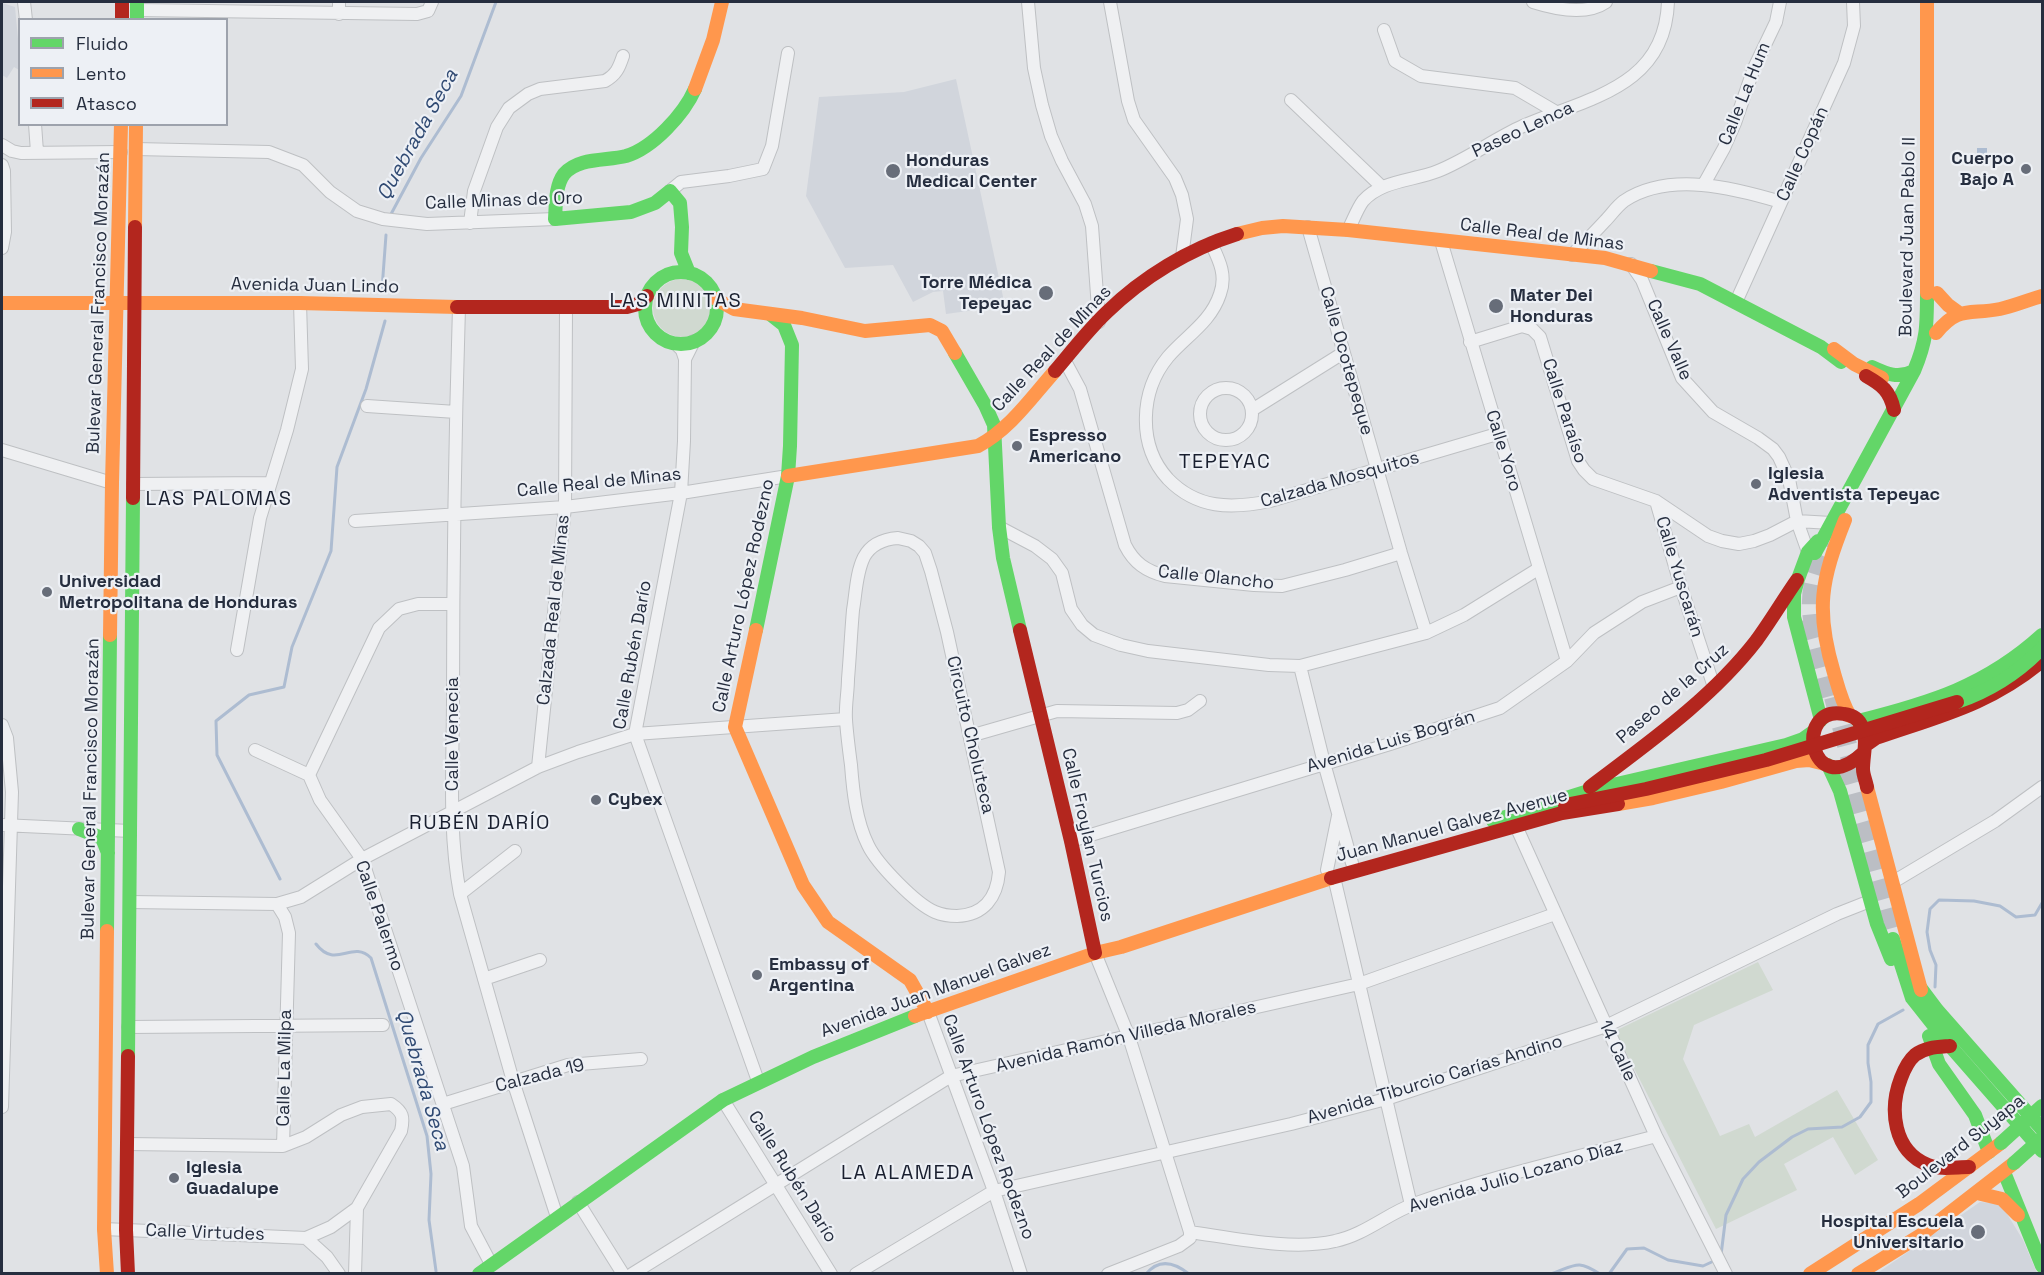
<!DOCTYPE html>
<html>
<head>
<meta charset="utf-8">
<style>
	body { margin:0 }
	#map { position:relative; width:2044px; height:1275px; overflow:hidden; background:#e0e2e5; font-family:"Space Grotesk",sans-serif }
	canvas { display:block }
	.frame { position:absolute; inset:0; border:3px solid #262e3f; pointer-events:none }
	.legend { position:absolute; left:18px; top:18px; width:210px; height:108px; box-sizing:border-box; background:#edf0f5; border:2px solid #9da2ac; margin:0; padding:8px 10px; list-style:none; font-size:18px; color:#262e3f }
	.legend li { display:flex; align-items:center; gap:12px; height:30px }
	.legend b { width:30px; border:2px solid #9da2ac }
</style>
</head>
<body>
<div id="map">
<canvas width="2044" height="1275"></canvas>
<div class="frame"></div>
<ul class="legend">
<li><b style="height:8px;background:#63d668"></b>Fluido</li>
<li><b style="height:8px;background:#ff974d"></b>Lento</li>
<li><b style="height:8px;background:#b3261e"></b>Atasco</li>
</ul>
</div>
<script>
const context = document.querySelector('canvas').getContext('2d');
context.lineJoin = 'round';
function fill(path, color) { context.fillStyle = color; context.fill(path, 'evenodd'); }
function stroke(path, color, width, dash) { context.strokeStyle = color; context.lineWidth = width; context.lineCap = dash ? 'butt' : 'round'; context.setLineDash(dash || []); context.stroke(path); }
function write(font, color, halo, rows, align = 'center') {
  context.font = font + ' "Space Grotesk",sans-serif'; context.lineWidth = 4.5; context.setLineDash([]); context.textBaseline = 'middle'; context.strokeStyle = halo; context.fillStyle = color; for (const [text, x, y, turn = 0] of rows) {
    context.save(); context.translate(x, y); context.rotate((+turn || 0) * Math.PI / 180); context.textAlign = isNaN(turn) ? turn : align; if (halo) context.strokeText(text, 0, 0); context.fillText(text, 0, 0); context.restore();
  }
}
fill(new Path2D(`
	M 2,3 L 15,7 L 19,49 L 19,70 L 14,67 L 7,78 L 2,75 Z
	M 956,79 L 1005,306 L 946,314 L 943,291 L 933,292 L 913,302 L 893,265 L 845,268 L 806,196 L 819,97 L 904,92 Z
	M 1980,1202 L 2001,1204 L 2023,1240 L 2037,1273 L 1876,1274 Z`), '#d1d5dc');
fill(new Path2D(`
	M653 308a29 29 0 1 1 58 0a29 29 0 1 1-58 0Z
	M 1758,962 L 1773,990 L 1694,1025 L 1683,1059 L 1720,1136 L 1749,1124 L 1755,1137 L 1837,1090 L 1878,1160 L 1855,1175 L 1833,1137 L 1784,1164 L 1797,1190 L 1716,1229 L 1615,1031 Z`), '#d0d9d0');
fill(new Path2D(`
	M 1977,148 L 1987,148 L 1987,162 L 1977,162 Z`), '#adbcd1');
stroke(new Path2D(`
	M 390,216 L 421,158 L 461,96 L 496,2
	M 382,289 L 386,235
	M 280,879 L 217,755 L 216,721 L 249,695 L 284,687 L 292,647 L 331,551 L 337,467 L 366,389 L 385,321
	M 316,944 C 336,970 352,939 371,958 L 427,1136 L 431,1174 L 429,1220 L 436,1271
	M 1935,987 L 1936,965 L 1930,950 L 1927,932 L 1930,909 L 1939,900 L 1974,901 L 2000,906 L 2016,917 L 2035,915 L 2042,903
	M 1721,1255 L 1726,1215 L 1743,1179 L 1759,1162 L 1792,1137 L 1808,1129 L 1842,1127 L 1860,1117 L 1871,1102 L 1871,1082 L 1868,1063 L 1868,1045 L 1878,1024 L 1903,1010
	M 1146,1274 C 1159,1258 1174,1262 1189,1274
	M 1551,1274 C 1576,1265 1577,1259 1600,1274
	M 1609,1274 L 1627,1249 L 1644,1248 L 1668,1260 L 1703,1266 L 1716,1260`), '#adbcd1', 3);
stroke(new Path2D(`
	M 1805,620 L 1830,714
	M 1816,634 C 1807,599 1813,575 1830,544
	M 1834,697 L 1856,778
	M 1844,765 L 1893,939`), '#bbbec4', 20, [20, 10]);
const street = new Path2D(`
	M 24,2 L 26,20
	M 1028,2 L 1034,68 L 1042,105 L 1051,136 L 1062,161 L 1085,204 L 1092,226 L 1099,322
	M 1110,2 L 1128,101 L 1134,120 L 1175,178 L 1182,195 L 1187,219 L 1182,257
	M 1533,2 C 1555,9 1586,16 1606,2
	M 137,10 L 417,14 L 428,11 L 432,2
	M 339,14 L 339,2
	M 1384,30 L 1395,61 L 1421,76 L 1515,88 L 1556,112
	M 1291,100 L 1382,187
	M 35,124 L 37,152
	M 2,145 L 12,151 L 21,153 L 121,152
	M 136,149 L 269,152 L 303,165 L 330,192 L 357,211 L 383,219 L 427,224 L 555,219
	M 2,165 L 4,171 L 5,232 L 2,248
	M 1704,184 L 1724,148 L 1735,123 L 1754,68 L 1776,22 L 1780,2
	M 670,191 L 681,182 L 729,176 L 763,169 L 772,146 L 788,53
	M 470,223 L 474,191 L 497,127 L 509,108 L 528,94 L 540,89 L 605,81 C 616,75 619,68 623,56
	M 1308,227 L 1401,553 L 1426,633
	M 1348,230 C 1353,221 1357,209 1363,201 C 1382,180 1413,181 1438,171 C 1468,159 1494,139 1523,126 C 1587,98 1665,88 1668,2
	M 1441,241 L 1567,661
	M 1211,243 C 1219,260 1227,275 1220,294 C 1211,322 1186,336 1168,357 C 1140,391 1137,445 1168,479 C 1197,509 1231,509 1270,501 L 1497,434
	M 1572,255 C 1583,244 1594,233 1605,221 C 1611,215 1617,206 1624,201 C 1669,171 1734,188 1781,202
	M 1631,264 L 1642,280 L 1682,378 L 1713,412 L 1758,438 L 1773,449 L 1779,457 L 1789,479 L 1797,521 L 1808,552
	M 1736,302 L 1844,63 L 1854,26 L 1853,2
	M 459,307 C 455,438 453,568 453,699 C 453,763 448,830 460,894 L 513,1081 L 557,1217
	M 694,341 L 685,359 L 684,441 L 681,493 L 635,734 L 758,1081
	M 1470,342 L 1522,326 L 1532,329 L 1540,337 L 1578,461 L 1584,470 L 1593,479 L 1656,501 L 1708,536 L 1722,541 L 1739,544 L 1754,541 L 1770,535 L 1797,521 L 1831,523
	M 676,344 L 682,350 L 685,359
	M 1065,361 L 1080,389 L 1125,545 C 1134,563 1146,571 1165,576 L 1254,585 L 1282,586 L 1345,570 L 1401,553
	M1200 414a26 26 0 1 1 52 0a26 26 0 1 1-52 0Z
	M 367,406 L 456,412
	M 1252,410 L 1343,353
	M 2,450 L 112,483
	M 133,484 L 270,483
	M 1656,501 L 1681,587 L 1714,687
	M 355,521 L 565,507 L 681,493 L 788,476
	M 999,527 L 1035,546 L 1052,559 L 1062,573 L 1071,609 L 1082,625 L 1094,635 L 1121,645 L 1148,651 L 1269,665 L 1300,666 L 1426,633 L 1464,615 L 1538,569
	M 898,538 L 911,541 L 919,546 L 925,553 L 931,571 L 947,632 L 999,872 C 997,897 984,915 957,916 C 950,916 942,915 935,912 C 916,904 877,864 868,845 C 856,821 853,791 851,765 C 849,750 847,735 846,720 C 845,706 848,692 848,679 C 850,656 851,633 853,610 C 856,593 856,573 864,557 C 871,544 885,539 898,538 Z
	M 453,604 L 418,604 L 399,609 L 379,628 L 309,775 L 320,800 L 362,859 L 463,1166 L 471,1226 L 491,1264
	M 237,650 L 260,518 L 287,430 L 302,369 L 300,303
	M 1300,666 L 1324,763 L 1352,863
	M 2,725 L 7,738 L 12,792 L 2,1107
	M 970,736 L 1057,711 L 1177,713 L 1188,710 L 1200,701
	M 255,750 L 309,775
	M 538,767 L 565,507 L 566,308
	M 2,825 L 130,831
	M 1516,826 L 1656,1136 L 1726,1274
	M 1071,841 L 1390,744 L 1500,708 L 1567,661 L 1594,633 L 1642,602 L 1681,587
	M 1327,870 L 1338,816
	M 1334,877 L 1411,1205
	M 1893,882 L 1995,821 L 2042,787
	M 460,894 L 515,851
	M 130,902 L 277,904 L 301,897 L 362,859 L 538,767 L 578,752 L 635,734 L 846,719
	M 277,904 L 285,917 L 289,933 L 283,1146
	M 1095,953 L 1129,1037 L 1190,1232 L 1190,1238 L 1179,1246 L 1108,1274
	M 484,979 L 540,960
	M 928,1012 L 994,1191 L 1021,1274
	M 128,1027 L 383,1025
	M 723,1100 L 831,1274
	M 443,1104 L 568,1065 L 641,1059
	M 127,1144 L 283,1146 L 306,1137 L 341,1115 L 362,1107 L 391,1104 C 403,1112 404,1117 401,1131 L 357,1208 L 355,1274
	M 578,1202 L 623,1274
	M 104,1229 L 306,1238 L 331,1227 L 357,1208
	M 1190,1232 C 1233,1238 1293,1251 1335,1241 C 1364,1235 1387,1214 1414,1204 C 1493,1176 1575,1158 1656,1136
	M 306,1238 L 327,1257 L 339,1274
	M 632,1274 L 951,1076 L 1359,984 L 1555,914
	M 856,1274 L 994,1191 L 1291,1124 L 1386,1099 L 1606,1026 L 1837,914 L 1870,901`);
stroke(street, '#bec0c3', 14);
stroke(street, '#eff0f2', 12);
stroke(new Path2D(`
	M 137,2 L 137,20
	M 1651,271 L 1700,284 L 1821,347 L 1841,362
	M645 308a36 36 0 1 1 72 0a36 36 0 1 1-72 0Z
	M 689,273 L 681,253 L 682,227 L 680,203 L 670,191 L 655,203 L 631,212 L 555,219 C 556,205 555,186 564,174 C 578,157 607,161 626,156 C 653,148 684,114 695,89
	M 955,353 L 985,405 L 994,425 L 999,527 L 1003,558 L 1020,630
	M 1872,367 C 1887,374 1898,379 1914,371
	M 1818,541 L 1808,552 L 1798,579 L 1794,594 L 1794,617 L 1821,720
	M 1815,553 L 1914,371 C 1927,340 1927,326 1927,293
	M 756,630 L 788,476 L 790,446 L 792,345 L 784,325 L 770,314
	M 1858,721 C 1930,703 1986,686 2042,635
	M 1828,765 L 1840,791 L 1877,924 L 1891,959
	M 1493,821 L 1595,789 L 1786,745 L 1803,739 L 1813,732
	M 79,829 L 102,838 L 108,853
	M 107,931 L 110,635
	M 1893,939 L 1912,998 L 1950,1046 L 2042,1151
	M 1919,986 L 1937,1010 L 2042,1129
	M 1929,1036 L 1939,1064 L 1975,1115 L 1989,1152
	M 128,1056 L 133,498
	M 2004,1172 L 2042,1266
	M 479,1274 L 723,1100 L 813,1057 L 915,1016`), '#63d668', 14);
stroke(new Path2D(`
	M 1927,2 L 1927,293
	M 695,89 L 713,40 L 722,2
	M 135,227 L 136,124
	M 1237,234 L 1262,228 L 1283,226 L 1348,230 L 1605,258 L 1651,271
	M 1937,293 L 1948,305 L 1959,313
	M 716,299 L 734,309 L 802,318 L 865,331 L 930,325 L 942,331 L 955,353
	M 2,303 L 300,303 L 457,307
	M 1936,333 C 1959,305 1969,315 2000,309 C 2014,306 2028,300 2042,296
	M 1834,349 L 1854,364 L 1882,378
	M 788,476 L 978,446 C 1010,429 1031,398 1055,371
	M 1845,520 C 1821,580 1815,610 1834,673 C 1838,687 1842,703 1850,716
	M 756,630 L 735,727 L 803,885 L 828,922 L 910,980 L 928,1012
	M 110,635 L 112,483 L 121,124
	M 1867,787 L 1921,990
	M 1618,804 L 1653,798 L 1721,782 L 1796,761 L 1809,760 L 1825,764
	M 915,1016 L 1095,953 L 1121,947 L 1331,878
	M 1977,1193 L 2002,1199 L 2018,1215
	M 107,1274 L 104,1229 L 107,931
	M 1810,1274 L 1919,1204 L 2001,1143
	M 1858,1274 L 1921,1235 L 2014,1163`), '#ff974d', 14);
stroke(new Path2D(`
	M 122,2 L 122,20
	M 457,307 L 627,307 L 638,304 L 647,296
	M 1055,371 C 1072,351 1088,330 1107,312 C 1143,277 1189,249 1237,234
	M 1866,376 C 1882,385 1890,391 1894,410
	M 133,498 L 135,227
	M 1020,630 L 1071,841 L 1095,953
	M 1866,745 L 1876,738 C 1939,716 1989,705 2042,661
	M 1863,753 C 1810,803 1793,704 1844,714 C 1852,715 1859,719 1862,727 C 1868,740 1863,755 1863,769 C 1863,775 1866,781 1867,787
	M 1590,787 C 1648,743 1711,699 1756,641 C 1770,622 1783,600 1797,580
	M 1331,878 L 1562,813 L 1618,804
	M 1950,1046 C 1938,1047 1925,1047 1915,1055 C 1908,1061 1904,1070 1901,1078 C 1889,1109 1893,1151 1928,1165 C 1940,1170 1956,1167 1969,1167
	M 128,1056 L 126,1230 L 128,1274`), '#b3261e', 14);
stroke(new Path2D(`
	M 1957,702 C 1989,691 2018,673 2042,648
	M 2001,1143 L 2042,1106
	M 2014,1163 L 2042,1138`), '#63d668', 14);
stroke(new Path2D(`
	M 1565,805 L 1646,789 L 1766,760 L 1957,702`), '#b3261e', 14);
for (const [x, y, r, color] of [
	[2026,169,6,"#676d79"],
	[893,171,8,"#676d79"],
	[1046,293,8,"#676d79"],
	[1496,306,8,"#676d79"],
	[1017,446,6,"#676d79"],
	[1756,484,6,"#676d79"],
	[47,592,6,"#676d79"],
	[596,800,6,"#676d79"],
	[757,975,6,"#676d79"],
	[174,1178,6,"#676d79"],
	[1978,1232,8,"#676d79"]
]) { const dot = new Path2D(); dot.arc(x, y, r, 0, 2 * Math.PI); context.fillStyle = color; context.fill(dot); stroke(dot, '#edf0f5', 2); }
write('18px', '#262e3f', '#edf0f5', [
	["Calle La Hum",1745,94,-68],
	["Paseo Lenca",1523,130,-25],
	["Calle Copán",1803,154,-66],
	["Calle Minas de Oro",504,201,-2],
	["Calle Real de Minas",1542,235,7],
	["Boulevard Juan Pablo II",1908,237,-89],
	["Avenida Juan Lindo",315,286,1],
	["Bulevar General Francisco Morazán",99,303,-88],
	["Calle Valle",1669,340,66],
	["Calle Real de Minas",1052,349,-47],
	["Calle Ocotepeque",1346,361,74],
	["Calle Paraíso",1564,411,72],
	["Calle Yoro",1503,451,73],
	["Calzada Mosquitos",1340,480,-16],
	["Calle Real de Minas",599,483,-6],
	["Calle Yuscarán",1679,577,73],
	["Calle Olancho",1216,578,6],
	["Calle Arturo López Rodezno",744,596,-78],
	["Calzada Real de Minas",554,610,-84],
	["Calle Rubén Darío",633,655,-80],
	["Paseo de la Cruz",1673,694,-41],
	["Calle Venecia",453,734,-90],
	["Circuito Choluteca",970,735,77],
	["Avenida Luis Bográn",1391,742,-17],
	["Bulevar General Francisco Morazán",91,789,-89],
	["Juan Manuel Galvez Avenue",1452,826,-15],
	["Calle Froylan Turcios",1087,835,77],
	["Calle Palermo",379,916,71],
	["Avenida Juan Manuel Galvez",936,991,-20],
	["Avenida Ramón Villeda Morales",1126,1037,-13],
	["14 Calle",1617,1051,65],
	["Calle La Milpa",285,1068,-89],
	["Calzada 19",540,1076,-14],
	["Avenida Tiburcio Carías Andino",1435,1080,-17],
	["Calle Arturo López Rodezno",988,1127,70],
	["Boulevard Suyapa",1961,1147,-38],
	["Calle Rubén Darío",792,1177,58],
	["Avenida Julio Lozano Díaz",1516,1177,-16],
	["Calle Virtudes",205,1233,2]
]);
write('bold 18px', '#262e3f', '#edf0f5', [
	["Cuerpo",2014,159,"right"],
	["Bajo A",2014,180,"right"],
	["Honduras",906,161],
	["Medical Center",906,182],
	["Torre Médica",1032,283,"right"],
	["Tepeyac",1032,304,"right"],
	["Mater Dei",1510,296],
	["Honduras",1510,317],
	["Espresso",1029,436],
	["Americano",1029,457],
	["Iglesia",1768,474],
	["Adventista Tepeyac",1768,495],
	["Universidad",59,582],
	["Metropolitana de Honduras",59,603],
	["Cybex",608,800],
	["Embassy of",769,965],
	["Argentina",769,986],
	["Iglesia",186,1168],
	["Guadalupe",186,1189],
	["Hospital Escuela",1964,1222,"right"],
	["Universitario",1964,1243,"right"]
], 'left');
write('italic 20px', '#304a73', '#edf0f5', [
	["Quebrada Seca",418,135,-61],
	["Quebrada Seca",422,1080,74]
]);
context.letterSpacing = '1.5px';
write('20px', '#191f2f', '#edf0f5', [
	["LAS MINITAS",676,302],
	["TEPEYAC",1225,463],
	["LAS PALOMAS",219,500],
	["RUBÉN DARÍO",480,824],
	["LA ALAMEDA",908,1174]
]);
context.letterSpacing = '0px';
</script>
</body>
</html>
